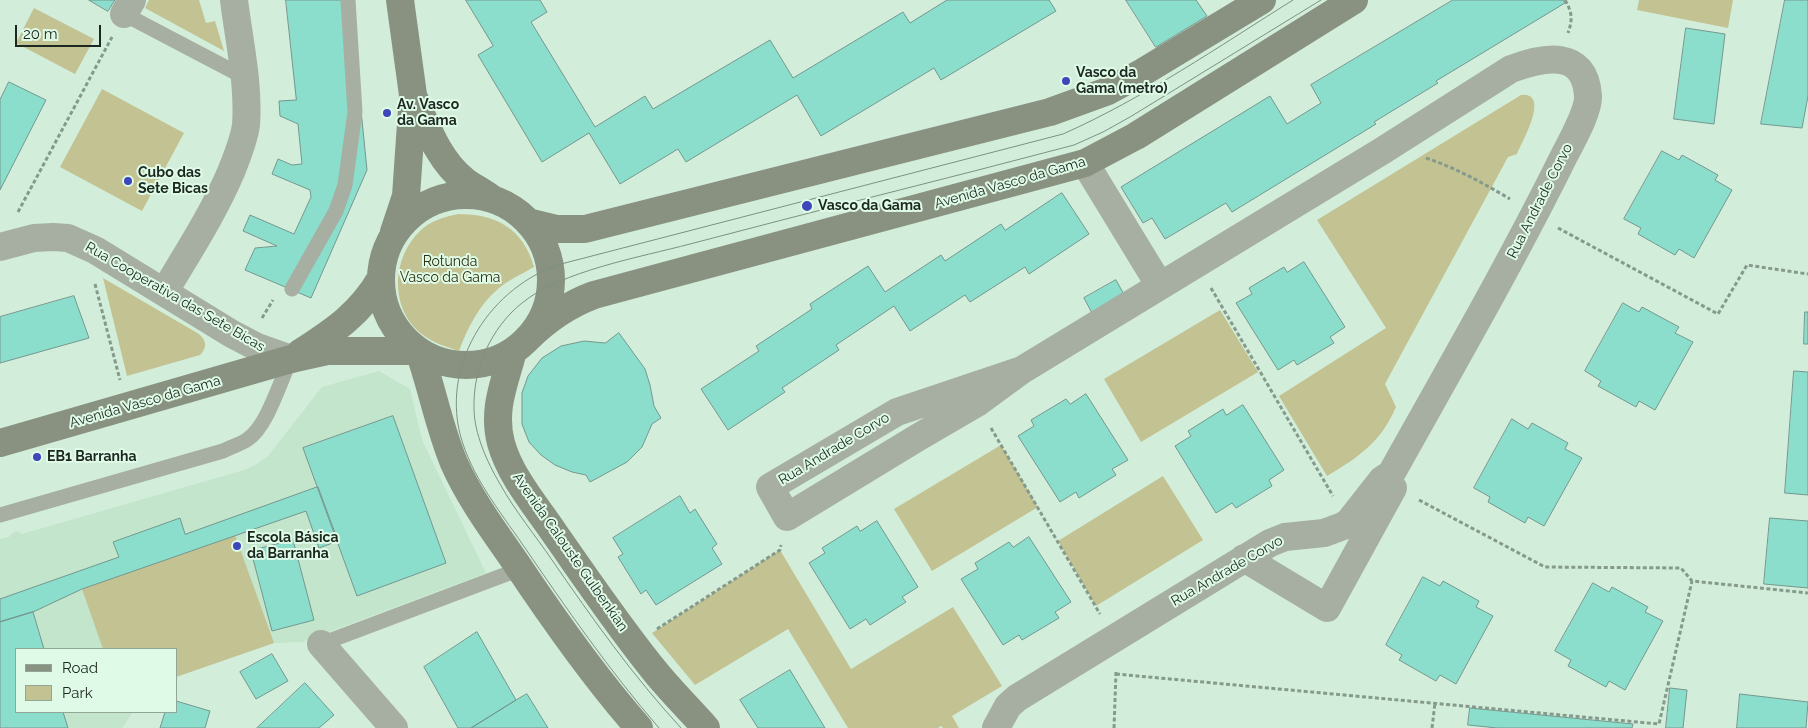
<!DOCTYPE html>
<html>
<head>
<meta charset="utf-8">
<style>
	body { margin:0 }
	#map { position:relative; width:1808px; height:728px; overflow:hidden; background:#d2eeda; font-family:Raleway,sans-serif }
	canvas { display:block }
	.legend { position:absolute; left:15px; top:648px; width:162px; height:65px; box-sizing:border-box; background:#dffbe7; border:1px solid #91a697; margin:0; padding:6px 9px; list-style:none; font-size:15px; color:#1c2720 }
	.legend li { display:flex; align-items:center; gap:10px; height:25px }
	.legend b { width:25px; border:1px solid #91a697 }
	.scale { position:absolute; left:15px; top:25px; width:86px; height:22px; box-sizing:border-box; border:2px solid #1c2720; border-top:0; padding-left:6px; font-size:15px; line-height:18px; white-space:nowrap; color:#1c2720; -webkit-text-stroke:4px #dffbe7; paint-order:stroke }
</style>
</head>
<body>
<div id="map">
<canvas width="1808" height="728"></canvas>
<ul class="legend">
<li><b style="height:6px;background:#899281"></b>Road</li>
<li><b style="height:14px;background:#c3c292"></b>Park</li>
</ul>
<div class="scale">20 m</div>
</div>
<script>
const context = document.querySelector('canvas').getContext('2d');
context.lineJoin = 'round';
function fill(path, color) { context.fillStyle = color; context.fill(path, 'evenodd'); }
function stroke(path, color, width, dash) { context.strokeStyle = color; context.lineWidth = width; context.lineCap = dash ? 'butt' : 'round'; context.setLineDash(dash || []); context.stroke(path); }
function write(font, color, halo, rows, align = 'center') {
  context.font = font + ' Raleway,sans-serif'; context.lineWidth = 4; context.setLineDash([]); context.textBaseline = 'middle'; context.strokeStyle = halo; context.fillStyle = color; for (const [text, x, y, turn = 0] of rows) {
    context.save(); context.translate(x, y); context.rotate((+turn || 0) * Math.PI / 180); context.textAlign = isNaN(turn) ? turn : align; if (halo) context.strokeText(text, 0, 0); context.fillText(text, 0, 0); context.restore();
  }
}
fill(new Path2D(`
	M 379,371 L 410,389 L 422,440 L 486,573 L 302,642 L 274,643 L 176,677 L 176,649 L 16,649 L 16,712 L 133,712 L 122,728 L 0,728 L 0,539 L 9,537 L 12,533 L 17,531 L 22,534 L 244,470 L 257,464 L 268,456 L 322,387 Z`), '#c2e5cc');
fill(new Path2D(`
	M 149,0 L 199,0 L 206,23 L 215,21 L 224,51 L 145,8 Z
	M 1639,0 L 1733,0 L 1728,28 L 1637,10 Z
	M 34,8 L 94,39 L 75,74 L 16,43 Z
	M 102,89 L 184,133 L 142,211 L 60,167 Z
	M 1521,95 C 1551,92 1522,142 1517,154 L 1508,157 L 1385,384 L 1396,407 C 1381,442 1359,457 1327,476 L 1279,396 L 1386,328 L 1317,220 Z
	M 458,214 C 496,214 523,228 534,267 C 522,274 508,280 498,289 C 479,305 467,329 459,351 C 444,346 430,342 418,331 C 389,304 393,257 420,231 C 430,221 444,217 458,214 Z
	M 103,278 L 199,334 C 207,341 207,348 200,355 L 127,376 Z
	M 1220,310 L 1258,372 L 1141,442 L 1104,379 Z
	M 1001,445 L 1038,507 L 932,571 L 894,509 Z
	M 1163,476 L 1203,540 L 1096,606 L 1058,541 Z
	M 235,535 L 274,643 L 176,677 L 176,649 L 103,649 L 82,589 Z
	M 780,550 L 851,669 L 953,607 L 1002,686 L 952,716 L 959,728 L 943,728 L 941,726 L 938,728 L 848,728 L 788,629 L 695,685 L 652,633 Z`), '#c3c292');
const building = new Path2D(`
	M 89,0 L 115,0 L 108,11 Z
	M 286,0 L 350,0 L 367,170 L 311,298 L 245,270 L 255,248 L 277,246 L 243,231 L 250,215 L 294,234 L 311,197 L 310,190 L 272,174 L 278,159 L 292,165 L 302,164 L 298,124 L 280,116 L 279,101 L 296,100 Z
	M 466,0 L 540,0 L 547,12 L 531,22 L 595,127 L 645,96 L 653,109 L 770,40 L 793,78 L 903,12 L 910,23 L 947,0 L 1049,0 L 1056,11 L 941,80 L 934,68 L 821,136 L 797,95 L 686,162 L 678,149 L 620,184 L 589,133 L 542,162 L 478,55 L 493,46 Z
	M 1126,0 L 1196,0 L 1207,16 L 1156,47 Z
	M 1453,0 L 1563,0 L 1565,3 L 1436,81 L 1438,83 L 1374,122 L 1376,124 L 1232,212 L 1226,203 L 1165,239 L 1152,218 L 1143,223 L 1121,187 L 1270,96 L 1287,124 L 1321,103 L 1311,85 Z
	M 1785,0 L 1808,0 L 1808,96 L 1802,128 L 1761,124 Z
	M 1686,28 L 1725,34 L 1714,124 L 1674,119 Z
	M 9,82 L 46,100 L 0,190 L 0,100 Z
	M 1662,151 L 1679,160 L 1682,155 L 1718,175 L 1715,180 L 1732,190 L 1694,258 L 1679,249 L 1675,255 L 1638,234 L 1641,228 L 1624,219 Z
	M 1062,193 L 1089,234 L 1029,274 L 1025,267 L 970,302 L 965,295 L 910,331 L 894,306 L 836,345 L 839,350 L 782,388 L 785,392 L 728,430 L 701,389 L 759,351 L 756,346 L 812,309 L 810,304 L 868,266 L 885,292 L 941,255 L 945,261 L 1001,224 L 1005,230 Z
	M 1304,262 L 1345,327 L 1330,337 L 1334,343 L 1297,365 L 1294,360 L 1278,370 L 1236,303 L 1252,294 L 1249,288 L 1284,267 L 1287,272 Z
	M 1116,280 L 1126,298 L 1094,317 L 1084,298 Z
	M 74,296 L 89,338 L 0,363 L 0,317 Z
	M 1623,303 L 1639,312 L 1642,307 L 1679,327 L 1675,333 L 1693,342 L 1655,410 L 1639,401 L 1636,407 L 1598,386 L 1601,381 L 1585,371 Z
	M 1805,312 L 1808,312 L 1808,344 L 1804,344 Z
	M 619,333 L 645,369 L 650,385 L 654,406 L 661,418 L 652,424 L 642,447 L 627,462 L 590,482 L 586,475 L 572,472 L 555,465 L 541,455 L 529,442 L 522,424 L 522,393 L 528,376 L 542,358 L 561,346 L 584,341 L 605,343 Z
	M 1794,371 L 1808,372 L 1808,495 L 1785,493 Z
	M 1086,394 L 1128,460 L 1112,469 L 1116,475 L 1079,498 L 1076,492 L 1060,502 L 1018,436 L 1034,426 L 1031,420 L 1066,399 L 1070,404 Z
	M 1243,405 L 1284,470 L 1269,480 L 1272,486 L 1236,508 L 1232,503 L 1216,513 L 1175,446 L 1191,436 L 1188,431 L 1223,409 L 1226,415 Z
	M 393,416 L 446,563 L 357,596 L 303,448 Z
	M 1512,419 L 1528,429 L 1532,423 L 1568,443 L 1565,449 L 1582,458 L 1544,526 L 1528,517 L 1525,523 L 1488,502 L 1490,497 L 1474,488 Z
	M 318,487 L 338,541 L 319,548 L 306,511 L 82,589 L 33,612 L 0,622 L 0,599 L 119,557 L 113,542 L 180,518 L 185,534 Z
	M 680,496 L 690,513 L 695,509 L 717,544 L 712,548 L 722,564 L 656,605 L 646,590 L 641,594 L 618,557 L 623,554 L 613,538 Z
	M 1770,518 L 1808,521 L 1808,588 L 1764,584 Z
	M 877,521 L 918,587 L 902,597 L 906,602 L 870,625 L 866,619 L 850,629 L 809,563 L 825,553 L 822,548 L 857,526 L 860,531 Z
	M 1029,537 L 1071,602 L 1055,612 L 1059,618 L 1022,640 L 1019,635 L 1003,645 L 961,579 L 978,569 L 975,563 L 1009,542 L 1013,547 Z
	M 293,540 L 314,620 L 272,631 L 251,551 Z
	M 1423,577 L 1440,586 L 1443,581 L 1479,601 L 1476,607 L 1493,616 L 1456,684 L 1440,675 L 1436,681 L 1399,660 L 1402,655 L 1386,645 Z
	M 1593,583 L 1609,592 L 1612,587 L 1648,607 L 1645,612 L 1663,621 L 1625,690 L 1609,681 L 1606,687 L 1568,666 L 1571,660 L 1555,651 Z
	M 33,612 L 44,649 L 16,649 L 16,712 L 63,712 L 68,728 L 0,728 L 0,622 Z
	M 477,632 L 516,700 L 471,728 L 458,728 L 424,667 Z
	M 272,654 L 288,681 L 256,699 L 240,672 Z
	M 790,670 L 825,728 L 758,728 L 740,700 Z
	M 305,683 L 334,715 L 319,728 L 257,728 Z
	M 1670,688 L 1687,690 L 1683,728 L 1666,728 Z
	M 527,694 L 548,728 L 471,728 L 516,700 Z
	M 1740,694 L 1808,702 L 1806,728 L 1737,728 Z
	M 176,701 L 210,711 L 205,728 L 160,728 L 165,712 L 176,712 Z
	M 1470,708 L 1633,724 L 1632,728 L 1497,728 L 1468,725 Z`);
fill(building, '#8adecb');
stroke(building, '#75978f', 1);
stroke(new Path2D(`
	M 1565,0 C 1572,12 1573,19 1568,33
	M 1426,158 C 1456,168 1483,183 1510,199
	M 18,212 L 112,37
	M 1558,228 L 1718,314 L 1747,265 L 1808,274
	M 95,284 L 120,380
	M 1211,288 L 1333,496
	M 262,318 L 273,300
	M 991,428 L 1100,614
	M 1419,500 L 1545,567 L 1681,568 L 1692,581 L 1808,593
	M 657,629 L 780,550 L 781,545
	M 1116,674 L 1659,724 L 1692,581
	M 1114,728 L 1116,672
	M 1432,728 L 1435,703`), '#859a8c', 3, [4, 2.5]);
stroke(new Path2D(`
	M 124,14 L 244,77
	M 292,289 L 336,211 L 345,185 L 355,112 L 348,0
	M 0,515 L 223,451 C 231,447 241,444 248,439 C 268,425 280,381 291,359
	M 321,644 L 520,569`), '#a7aea2', 15);
stroke(new Path2D(`
	M 124,14 L 132,0
	M 1085,163 L 1160,286
	M 0,247 L 34,238 L 53,237 L 68,238 L 95,250 L 232,334 L 257,347 L 291,359
	M 165,291 C 188,252 213,214 231,172 C 237,157 244,140 246,125 C 249,83 239,41 234,0
	M 1022,370 L 977,403 L 917,438 L 787,517 L 770,487 L 897,412 Z
	M 1244,558 L 1327,608 L 1393,488
	M 321,644 L 394,728
	M 996,728 L 1008,706 L 1017,698 L 1270,543 L 1285,537 L 1324,533 L 1343,526 L 1349,522 L 1382,480 L 1391,474 C 1448,372 1507,270 1559,166 C 1567,149 1589,113 1588,96 C 1585,48 1543,57 1511,69 L 1382,151 L 1022,370`), '#a7aea2', 28);
stroke(new Path2D(`
	M 414,98 C 427,127 439,161 465,181 C 473,187 483,192 491,198
	M381 280a85 85 0 1 1 170 0a85 85 0 1 1-170 0Z
	M 528,222 L 557,229 L 585,229 L 1050,112 L 1108,91 L 1143,72 L 1262,0
	M 394,232 L 406,196 L 413,95 L 400,0
	M 527,339 C 547,319 567,305 594,295 L 1085,163 L 1136,136 L 1354,0
	M 419,351 C 432,388 439,427 454,463 C 470,499 494,531 516,563 C 554,620 594,677 639,728
	M 513,351 C 505,382 492,409 501,443 C 510,476 536,506 555,534 C 588,581 621,630 658,675 C 673,693 690,710 706,728
	M 300,353 C 334,331 360,314 381,278
	M 0,443 L 291,359 L 327,351 L 419,351`), '#899281', 28);
stroke(new Path2D(`
	M 659,728 C 609,670 566,608 523,545 C 499,510 471,476 460,434 C 442,361 492,286 561,264 L 1063,134 C 1144,98 1218,47 1293,0
	M 681,728 C 633,676 592,618 552,560 C 535,535 515,511 500,484 C 487,462 474,433 474,408 C 473,368 491,328 522,303 C 561,271 641,257 690,244 C 818,210 946,179 1074,145 L 1103,132 L 1130,117 L 1321,0`), '#7c9082', 1);
for (const [x, y, r, color] of [
	[1066,81,5,"#3d47ba"],
	[387,113,5,"#3d47ba"],
	[128,181,5,"#3d47ba"],
	[807,206,6,"#3d47ba"],
	[37,457,5,"#3d47ba"],
	[237,546,5,"#3d47ba"]
]) { const dot = new Path2D(); dot.arc(x, y, r, 0, 2 * Math.PI); context.fillStyle = color; context.fill(dot); stroke(dot, '#dffbe7', 2); }
write('bold 14px', '#1c2720', '#dffbe7', [
	["Vasco da",1076,73],
	["Gama (metro)",1076,89],
	["Av. Vasco",397,105],
	["da Gama",397,121],
	["Cubo das",138,173],
	["Sete Bicas",138,189],
	["Vasco da Gama",818,206],
	["EB1 Barranha",47,457],
	["Escola Básica",247,538],
	["da Barranha",247,554]
], 'left');
write('14px', '#1c2720', '#dffbe7', [
	["Avenida Vasco da Gama",1010,183,-16],
	["Rua Andrade Corvo",1540,201,-63],
	["Rua Cooperativa das Sete Bicas",175,297,30],
	["Avenida Vasco da Gama",145,402,-16],
	["Rua Andrade Corvo",834,449,-31],
	["Avenida Calouste Gulbenkian",570,552,55],
	["Rua Andrade Corvo",1227,571,-30]
]);
write('14px', '#302f11', '#dffbe7', [
	["Rotunda",450,262],
	["Vasco da Gama",450,278]
]);
</script>
</body>
</html>
